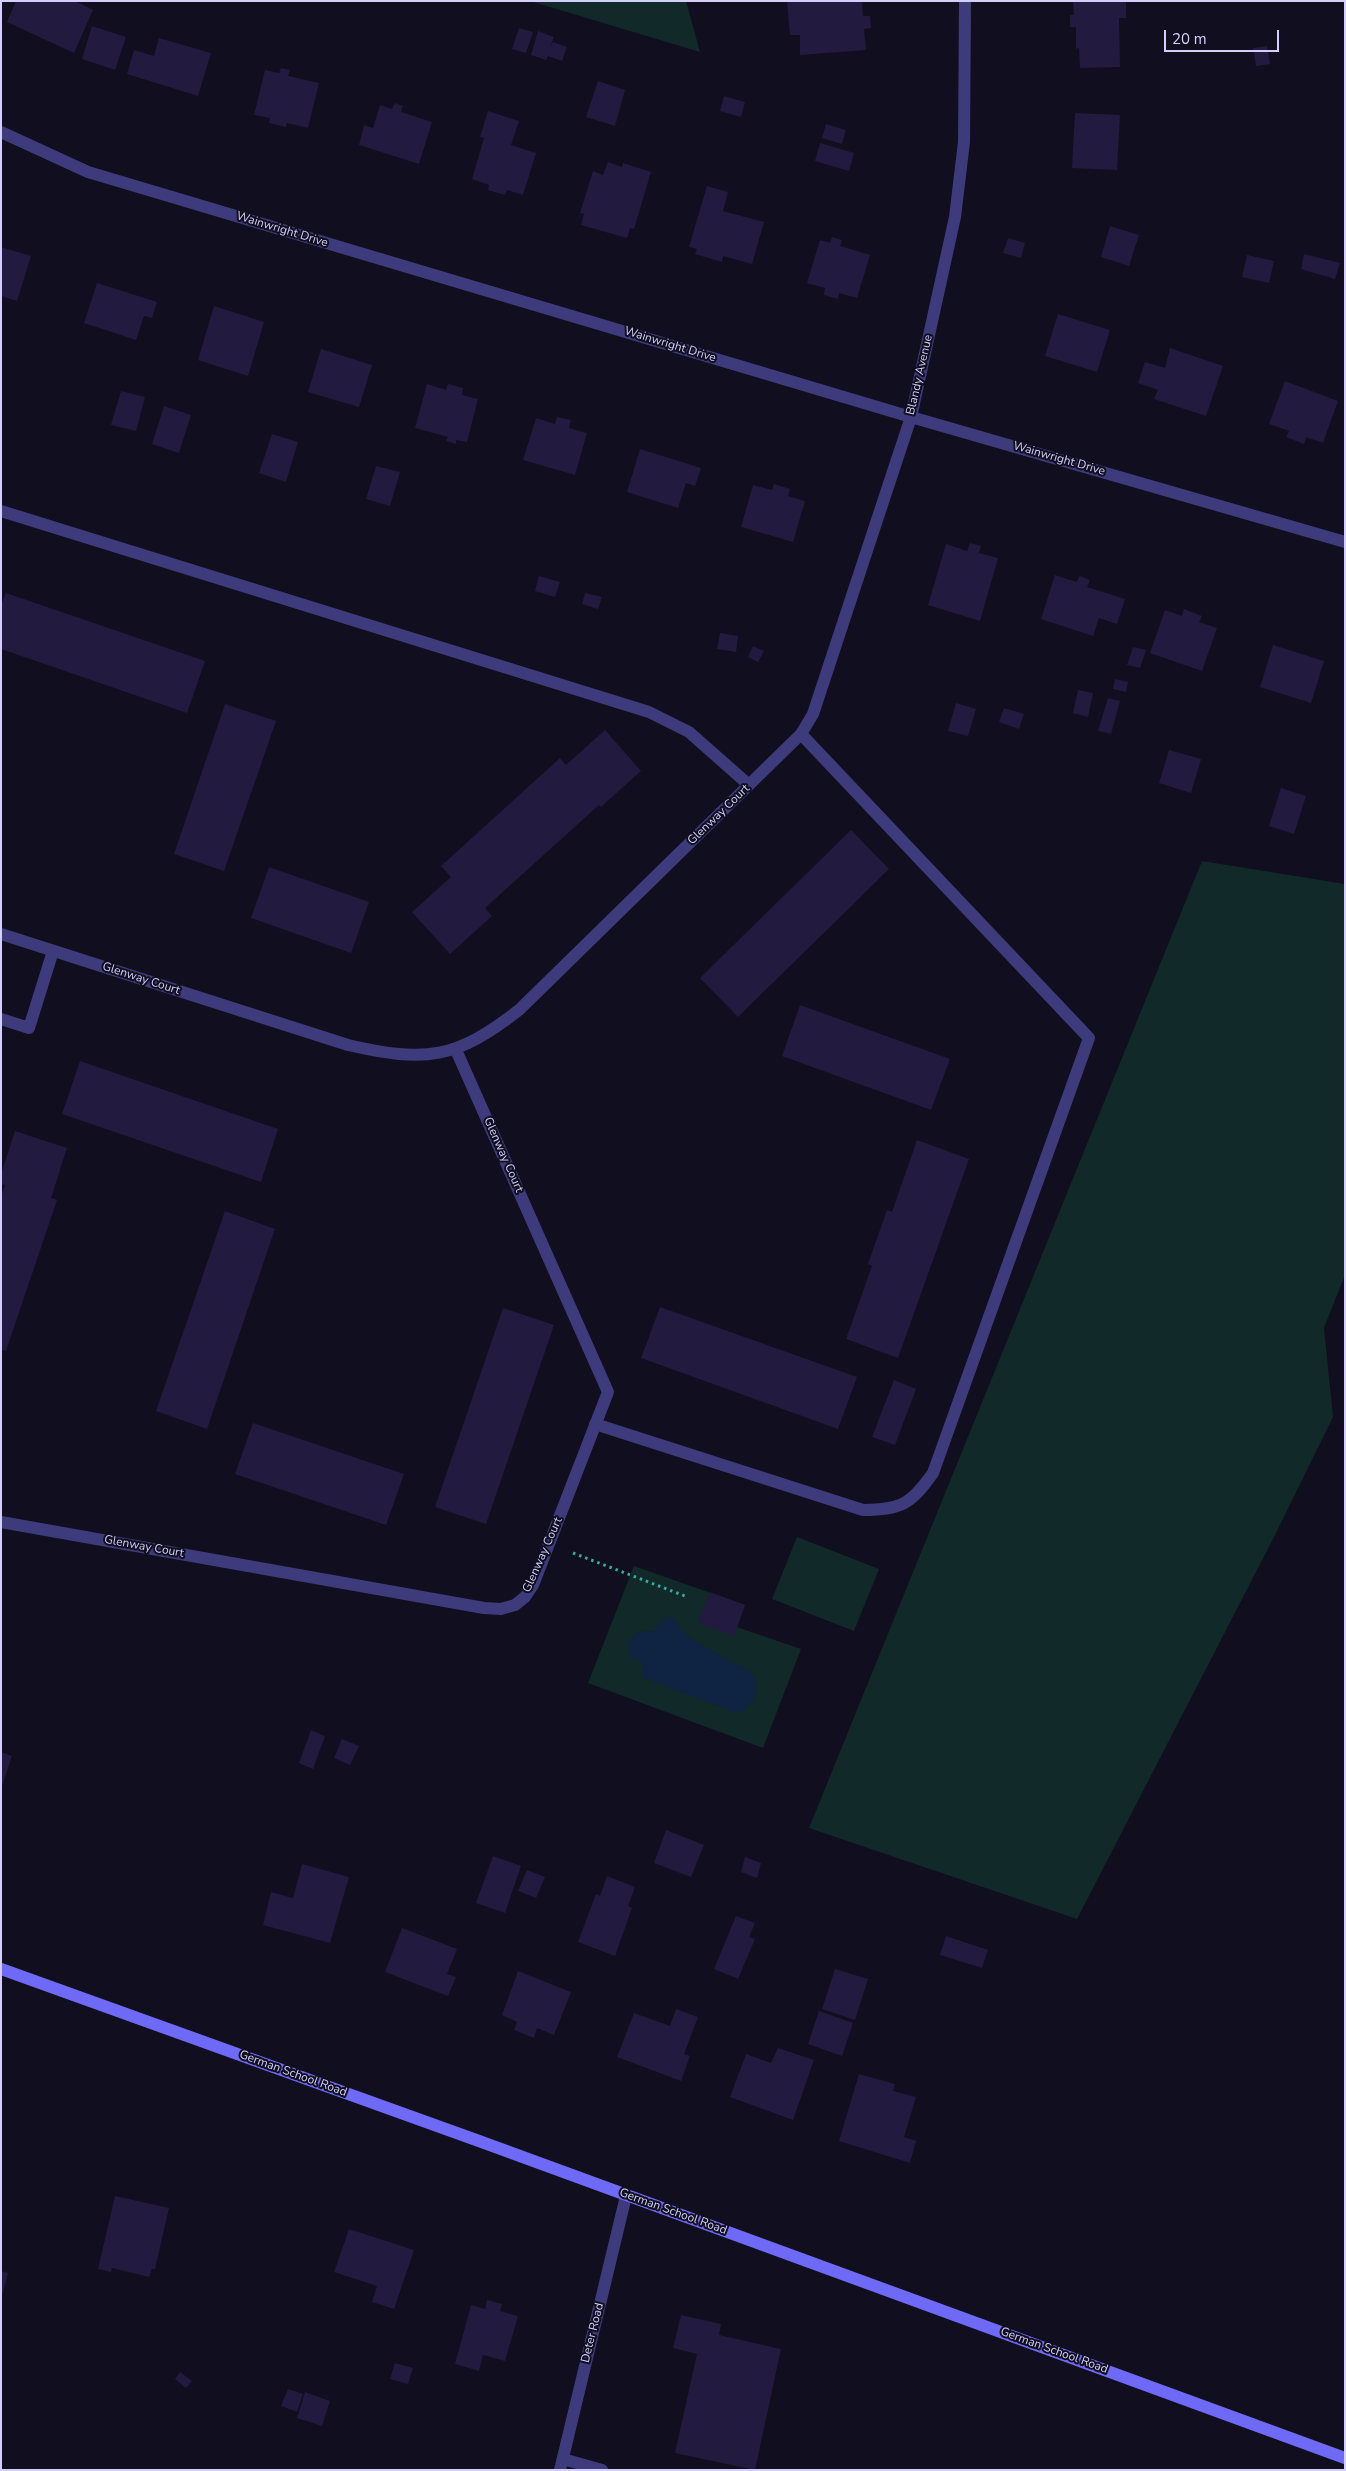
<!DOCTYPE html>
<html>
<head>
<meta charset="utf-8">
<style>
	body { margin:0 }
	#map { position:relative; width:1346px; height:2471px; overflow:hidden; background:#110e1f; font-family:"Nunito Sans",sans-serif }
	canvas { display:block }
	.frame { position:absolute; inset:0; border:2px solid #d3cefc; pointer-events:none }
	.scale { position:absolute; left:1164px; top:30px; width:115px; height:22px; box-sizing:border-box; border:2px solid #d3cefc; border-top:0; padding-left:6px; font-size:15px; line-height:18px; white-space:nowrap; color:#d3cefc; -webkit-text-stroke:4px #110e1f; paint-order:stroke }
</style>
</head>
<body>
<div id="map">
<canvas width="1346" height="2471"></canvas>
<div class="frame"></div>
<div class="scale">20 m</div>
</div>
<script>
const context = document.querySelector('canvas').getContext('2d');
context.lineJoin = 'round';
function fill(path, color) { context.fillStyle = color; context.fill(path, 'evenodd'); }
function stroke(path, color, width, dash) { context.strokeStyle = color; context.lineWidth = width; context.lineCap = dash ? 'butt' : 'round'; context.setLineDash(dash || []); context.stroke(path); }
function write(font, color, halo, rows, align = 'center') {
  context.font = font + ' "Nunito Sans",sans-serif'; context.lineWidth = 4; context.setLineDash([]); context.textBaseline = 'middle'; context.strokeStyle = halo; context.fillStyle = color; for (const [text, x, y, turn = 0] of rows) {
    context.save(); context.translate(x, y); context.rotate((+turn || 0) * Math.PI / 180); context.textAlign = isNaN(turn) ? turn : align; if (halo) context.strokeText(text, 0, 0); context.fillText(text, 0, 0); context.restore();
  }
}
fill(new Path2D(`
	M 530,1 L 686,1 L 700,52 Z
	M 1202,861 L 1345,884 L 1345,1275 L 1324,1328 L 1333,1417 L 1274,1537 L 1077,1919 L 809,1828 Z
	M 797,1537 L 879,1569 L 854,1631 L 772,1599 Z
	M 634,1566 L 745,1605 L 737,1627 L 801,1649 L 763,1748 L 588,1683 Z`), '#112928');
fill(new Path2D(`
	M 666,1617 L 672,1617 L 677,1621 L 679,1628 L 693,1640 L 753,1674 C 761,1691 755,1700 742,1712 L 735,1712 L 642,1677 L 642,1663 L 630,1655 L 628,1643 L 638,1632 L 655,1631 Z`), '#0f2342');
fill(new Path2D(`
	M 16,1 L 75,1 L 93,10 L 74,53 L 7,22 Z
	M 806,1 L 862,1 L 863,16 L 870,16 L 871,28 L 864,29 L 866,50 L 800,55 L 800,35 L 790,35 L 787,2 Z
	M 1073,1 L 1126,1 L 1126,18 L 1119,18 L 1120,67 L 1080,68 L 1079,48 L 1076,49 L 1076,27 L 1070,27 L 1070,15 L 1074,15 Z
	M 92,26 L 126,37 L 115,70 L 82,59 Z
	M 519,28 L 533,32 L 526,53 L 512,49 Z
	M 538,31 L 554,37 L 550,48 L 553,42 L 567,47 L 562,61 L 548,56 L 546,60 L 531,55 Z
	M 159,38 L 211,53 L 198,96 L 127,74 L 134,50 L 154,56 Z
	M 1267,46 L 1270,64 L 1256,66 L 1253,48 Z
	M 281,68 L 290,70 L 288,76 L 319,83 L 308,128 L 287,123 L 286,127 L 269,123 L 270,118 L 254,115 L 265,70 L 279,73 Z
	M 598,81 L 625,90 L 615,126 L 586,117 Z
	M 724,96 L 745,102 L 741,117 L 720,111 Z
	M 395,103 L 403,106 L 401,112 L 432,122 L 419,164 L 359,145 L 364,125 L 373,128 L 380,105 L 392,109 Z
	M 488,111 L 519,121 L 511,145 L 536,153 L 523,195 L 507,190 L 505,195 L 488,190 L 489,185 L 472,179 L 484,138 L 480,137 Z
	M 1075,113 L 1120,115 L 1117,170 L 1072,168 Z
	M 826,124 L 846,130 L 842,144 L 822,138 Z
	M 820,143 L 854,153 L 849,171 L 815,161 Z
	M 608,162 L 622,167 L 623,163 L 651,172 L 634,229 L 630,228 L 627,238 L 581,225 L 584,214 L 580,213 L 593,171 L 603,175 Z
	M 707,186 L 728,192 L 723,211 L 764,222 L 752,264 L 723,256 L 722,262 L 695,254 L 697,249 L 689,247 Z
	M 1110,226 L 1139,235 L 1129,266 L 1101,257 Z
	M 832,237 L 842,240 L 840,246 L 870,255 L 857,298 L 839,293 L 838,299 L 824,295 L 825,288 L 807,283 L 820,240 L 830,243 Z
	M 1008,238 L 1025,243 L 1021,258 L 1003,253 Z
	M 1,247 L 31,256 L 17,301 L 1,296 Z
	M 1304,254 L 1340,263 L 1335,279 L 1301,269 Z
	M 1247,255 L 1274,261 L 1269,283 L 1242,277 Z
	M 97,283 L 157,302 L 152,318 L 144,316 L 136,340 L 84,323 Z
	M 214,306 L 264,322 L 248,376 L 198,360 Z
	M 1058,314 L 1110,330 L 1097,372 L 1045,356 Z
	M 1170,348 L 1223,366 L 1206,416 L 1154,399 L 1158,390 L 1138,383 L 1145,362 L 1165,368 Z
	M 321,349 L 372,365 L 359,407 L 308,392 Z
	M 1285,381 L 1338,401 L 1323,443 L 1306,437 L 1304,444 L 1286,437 L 1289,431 L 1269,424 Z
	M 427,384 L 446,390 L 448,384 L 463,388 L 462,395 L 478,399 L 467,442 L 456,440 L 456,444 L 446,441 L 448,437 L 415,428 Z
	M 121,391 L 145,397 L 136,431 L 111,425 Z
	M 164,406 L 191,415 L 179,453 L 152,444 Z
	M 557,417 L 571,420 L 569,428 L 587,433 L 575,475 L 523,460 L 536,418 L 555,424 Z
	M 272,434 L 298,442 L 286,482 L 259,473 Z
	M 640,449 L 701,468 L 695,486 L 686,483 L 678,508 L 627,492 Z
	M 376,466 L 400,472 L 390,506 L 366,499 Z
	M 774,484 L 790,489 L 788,496 L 805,501 L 793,542 L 741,527 L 753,485 L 772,490 Z
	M 970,543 L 981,546 L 979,553 L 998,558 L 980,621 L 928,605 L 946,544 L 967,551 Z
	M 1055,575 L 1076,582 L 1080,576 L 1090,580 L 1087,587 L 1125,599 L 1117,624 L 1099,618 L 1093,636 L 1041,619 Z
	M 539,576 L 560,582 L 555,597 L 535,591 Z
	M 6,593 L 205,661 L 187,713 L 1,649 L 1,605 Z
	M 585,593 L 602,597 L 598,609 L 582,604 Z
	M 1184,609 L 1202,616 L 1199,622 L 1217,628 L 1202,671 L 1150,653 L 1165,610 L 1182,616 Z
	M 720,633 L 738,636 L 736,652 L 717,649 Z
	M 1273,645 L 1324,661 L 1311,703 L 1260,687 Z
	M 753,646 L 764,651 L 758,662 L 748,657 Z
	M 1133,647 L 1146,650 L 1140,668 L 1127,665 Z
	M 1115,679 L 1128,682 L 1126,692 L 1113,689 Z
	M 1078,690 L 1093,693 L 1088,717 L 1073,713 Z
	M 1108,698 L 1120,701 L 1111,734 L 1098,731 Z
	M 956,703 L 976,709 L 968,736 L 948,731 Z
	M 225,704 L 276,721 L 224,871 L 174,854 Z
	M 1004,708 L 1024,714 L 1019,729 L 999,722 Z
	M 605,730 L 641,771 L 601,807 L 599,805 L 485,908 L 492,916 L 450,954 L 412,912 L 451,877 L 441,866 L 560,758 L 566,765 Z
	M 1169,750 L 1201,759 L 1191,793 L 1159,783 Z
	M 1281,788 L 1306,796 L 1294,834 L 1269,826 Z
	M 851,830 L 889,869 L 738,1017 L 700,978 Z
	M 269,867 L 369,902 L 351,953 L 251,918 Z
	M 800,1005 L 950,1059 L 931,1110 L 782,1056 Z
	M 80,1061 L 278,1129 L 261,1182 L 62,1114 Z
	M 15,1131 L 67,1148 L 51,1198 L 57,1200 L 6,1351 L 1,1350 L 1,1197 L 5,1185 L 1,1184 L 1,1174 Z
	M 917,1140 L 969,1159 L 898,1358 L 846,1339 L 872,1266 L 868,1264 L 880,1230 L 887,1210 L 892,1212 Z
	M 225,1211 L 275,1229 L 207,1429 L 156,1411 Z
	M 660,1307 L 857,1377 L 838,1429 L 641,1358 Z
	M 503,1308 L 554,1325 L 486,1524 L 435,1507 Z
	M 894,1380 L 916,1389 L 895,1445 L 872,1437 Z
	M 253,1423 L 404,1474 L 386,1525 L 235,1474 Z
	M 710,1592 L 745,1605 L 734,1636 L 698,1623 Z
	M 311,1730 L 325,1736 L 313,1769 L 299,1763 Z
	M 342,1739 L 359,1746 L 350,1765 L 334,1758 Z
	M 1,1752 L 12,1756 L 2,1786 L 1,1786 Z
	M 666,1830 L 704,1845 L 691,1877 L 654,1863 Z
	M 493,1856 L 521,1866 L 505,1913 L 476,1903 Z
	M 745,1857 L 761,1863 L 757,1878 L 741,1872 Z
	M 302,1864 L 349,1877 L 330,1943 L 263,1925 L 271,1892 L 293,1898 Z
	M 527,1870 L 545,1877 L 536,1898 L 518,1891 Z
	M 607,1876 L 635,1887 L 628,1906 L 632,1908 L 615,1956 L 578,1942 L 596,1894 L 600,1896 Z
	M 736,1916 L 755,1923 L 749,1937 L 755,1939 L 738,1979 L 714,1969 Z
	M 402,1928 L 457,1949 L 447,1974 L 456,1977 L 448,1996 L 385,1972 Z
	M 946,1936 L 988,1950 L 982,1968 L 940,1955 Z
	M 835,1969 L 868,1979 L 855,2020 L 822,2009 Z
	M 518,1971 L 571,1992 L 554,2035 L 537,2028 L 534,2038 L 514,2030 L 517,2022 L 502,2015 Z
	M 676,2009 L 698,2017 L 684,2054 L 690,2056 L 681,2081 L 617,2057 L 634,2013 L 670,2026 Z
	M 819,2011 L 853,2023 L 842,2056 L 808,2044 Z
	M 778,2048 L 814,2060 L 793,2120 L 730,2097 L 746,2054 L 771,2063 Z
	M 859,2074 L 895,2084 L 893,2091 L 916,2097 L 904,2137 L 916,2141 L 910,2163 L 839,2141 Z
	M 115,2196 L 169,2208 L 155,2269 L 152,2269 L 149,2277 L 112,2268 L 111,2272 L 98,2269 Z
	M 349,2229 L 414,2250 L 394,2309 L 372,2302 L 377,2286 L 334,2272 Z
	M 1,2271 L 8,2273 L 2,2296 L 1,2296 Z
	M 487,2300 L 502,2304 L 500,2311 L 518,2316 L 505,2361 L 483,2355 L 479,2371 L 455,2364 L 471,2305 L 485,2309 Z
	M 681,2315 L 721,2324 L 719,2335 L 781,2349 L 755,2470 L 675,2453 L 697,2354 L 673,2348 Z
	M 395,2363 L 413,2368 L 408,2384 L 390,2379 Z
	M 180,2372 L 192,2381 L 186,2388 L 175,2379 Z
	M 288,2389 L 303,2394 L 297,2412 L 281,2406 Z
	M 305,2392 L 330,2401 L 322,2426 L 297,2418 Z`), '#221b3f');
stroke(new Path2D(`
	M 573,1553 L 685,1596`), '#34aba3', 3, [2.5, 4]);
stroke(new Path2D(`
	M 1,511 L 649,712 L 689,732 L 749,785
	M 1,1019 L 29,1028 L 53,951
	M 595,1424 L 863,1510 C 901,1510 911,1504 933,1473 L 1089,1038 L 801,734
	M 563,2459 L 602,2470`), '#3d3b7b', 12);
stroke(new Path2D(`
	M 1,132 L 88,172 L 911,417 L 1345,542
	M 1,934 L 348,1045 C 426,1063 456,1059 519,1010 L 801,734 L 813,714 L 911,417 L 955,217 L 964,142 L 965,1
	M 1,1522 L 484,1608 L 501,1609 L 515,1605 L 525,1597 L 533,1585 L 608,1392 L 456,1050
	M 560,2470 L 626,2196`), '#3d3b7b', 12);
stroke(new Path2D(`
	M 1,1969 L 479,2141 L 1345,2458`), '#6e6af7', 12);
write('12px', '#d3cefc', '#110e1f', [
	["Wainwright Drive",282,230,17],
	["Wainwright Drive",670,345,17],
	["Blandy Avenue",920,375,-77],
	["Wainwright Drive",1059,459,16],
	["Glenway Court",719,815,-44],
	["Glenway Court",141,979,18],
	["Glenway Court",503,1155,66],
	["Glenway Court",144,1547,10],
	["Glenway Court",543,1555,-66],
	["German School Road",293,2074,20],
	["German School Road",673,2212,20],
	["Deter Road",593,2333,-76],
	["German School Road",1054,2351,20]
]);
</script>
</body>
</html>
